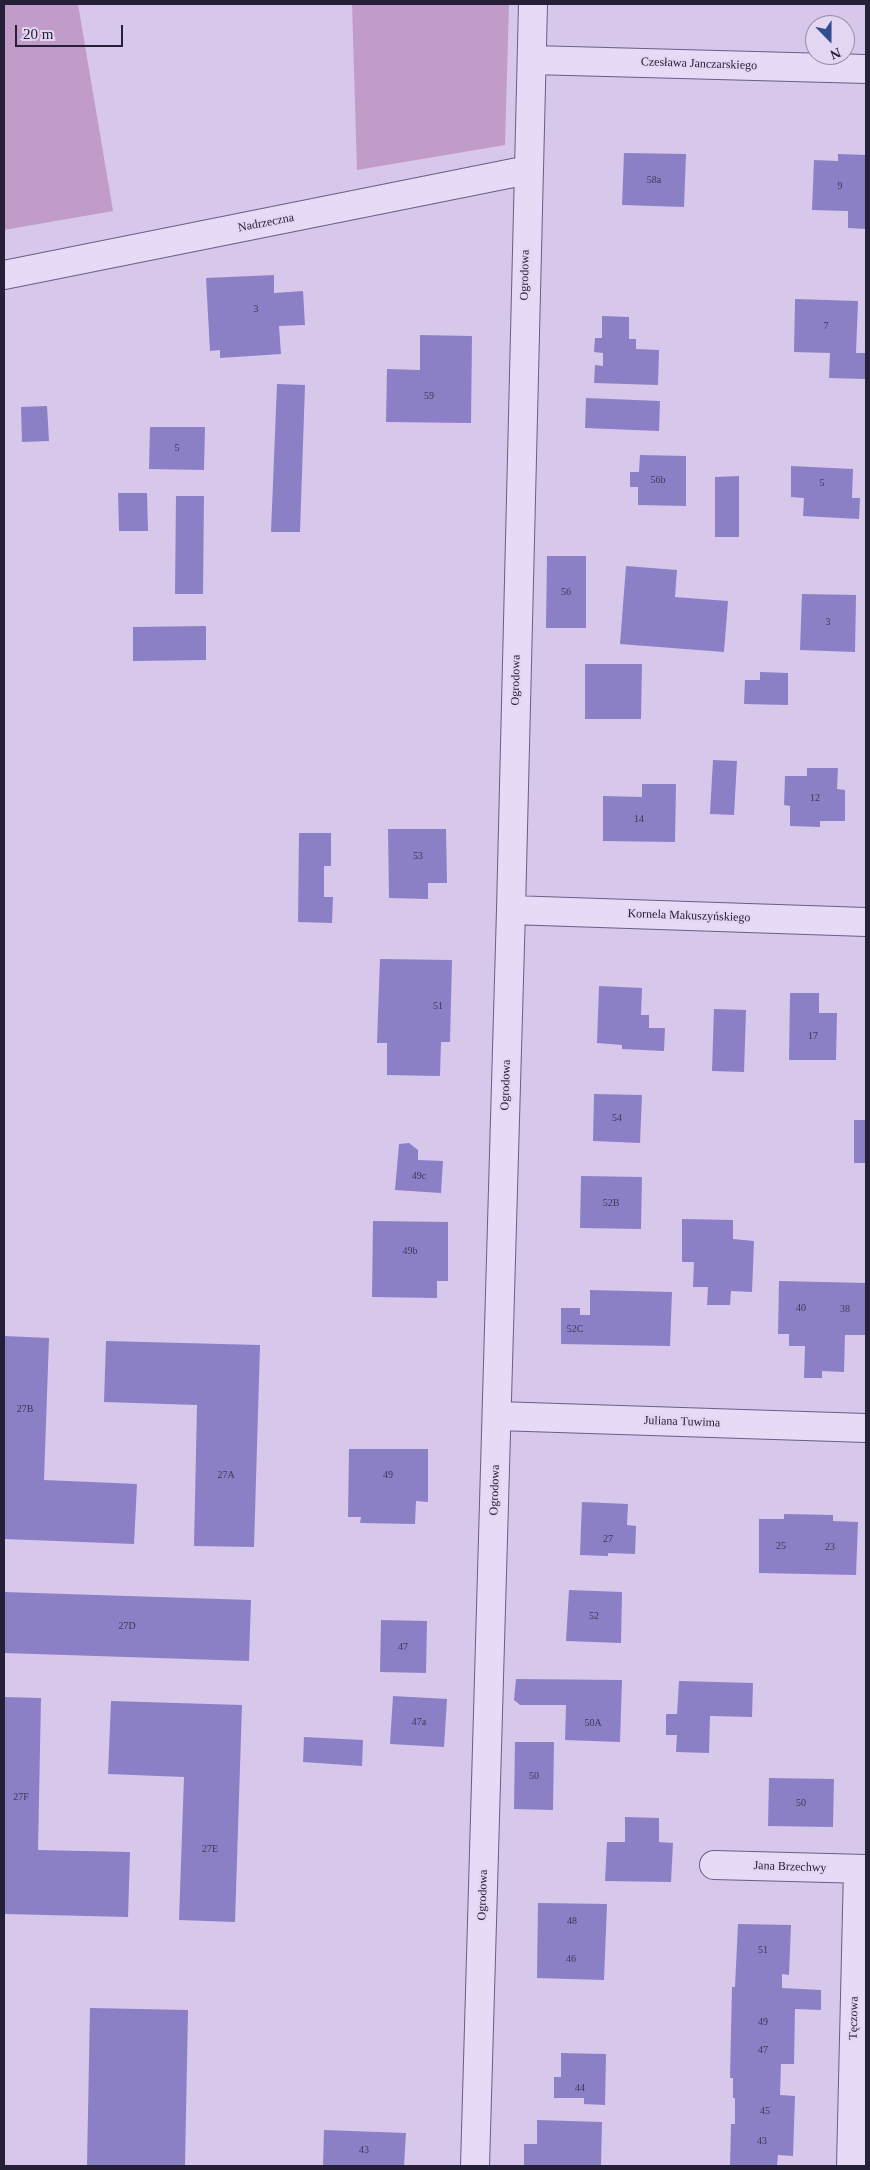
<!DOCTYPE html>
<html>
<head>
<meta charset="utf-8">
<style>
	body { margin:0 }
	#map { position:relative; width:870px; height:2170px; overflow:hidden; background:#d7c7eb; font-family:"Times New Roman",serif }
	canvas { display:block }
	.frame { position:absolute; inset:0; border:5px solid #252037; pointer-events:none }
	.north { position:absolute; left:805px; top:15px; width:50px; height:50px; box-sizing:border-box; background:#e3d6f3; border:1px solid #978da8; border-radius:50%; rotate:158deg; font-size:14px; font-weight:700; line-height:20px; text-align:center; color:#252037 }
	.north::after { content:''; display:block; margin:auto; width:18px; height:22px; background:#334c8f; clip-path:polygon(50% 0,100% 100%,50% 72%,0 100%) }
	.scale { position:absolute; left:15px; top:25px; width:108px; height:22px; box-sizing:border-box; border:2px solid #252037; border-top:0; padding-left:6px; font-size:15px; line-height:18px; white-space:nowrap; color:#252037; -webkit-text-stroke:4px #e3d6f3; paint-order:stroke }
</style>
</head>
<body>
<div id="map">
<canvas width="870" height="2170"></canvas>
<div class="frame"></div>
<div class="north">N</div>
<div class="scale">20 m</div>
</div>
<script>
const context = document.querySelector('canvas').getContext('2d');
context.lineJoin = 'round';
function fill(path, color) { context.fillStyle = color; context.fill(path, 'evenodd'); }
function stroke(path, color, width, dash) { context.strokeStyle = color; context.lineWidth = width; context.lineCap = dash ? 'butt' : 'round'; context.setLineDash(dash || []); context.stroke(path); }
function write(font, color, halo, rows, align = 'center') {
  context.font = font + ' "Times New Roman",serif'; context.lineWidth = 4; context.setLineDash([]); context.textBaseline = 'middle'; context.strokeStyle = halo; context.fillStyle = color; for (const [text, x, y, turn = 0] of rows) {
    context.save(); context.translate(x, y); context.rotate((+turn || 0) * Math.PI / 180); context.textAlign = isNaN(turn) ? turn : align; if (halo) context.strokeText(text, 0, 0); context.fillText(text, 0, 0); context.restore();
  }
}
fill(new Path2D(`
	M 4,4 L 78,4 L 113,211 L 4,230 Z
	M 352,4 L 509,4 L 505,145 L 357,170 Z`), '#c29cc8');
fill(new Path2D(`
	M 624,153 L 686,154 L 684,207 L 622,205 Z
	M 838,154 L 866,155 L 866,229 L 848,228 L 848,211 L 812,210 L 814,160 L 838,161 Z
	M 274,275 L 274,293 L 303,291 L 305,325 L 279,326 L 281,354 L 220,358 L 220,350 L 210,351 L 206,278 Z
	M 795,299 L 858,301 L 856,353 L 866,353 L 865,379 L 829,378 L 830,353 L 794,352 Z
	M 602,316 L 629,317 L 629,339 L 636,339 L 636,349 L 659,350 L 658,385 L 594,383 L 595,365 L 603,366 L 603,353 L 594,352 L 595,338 L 602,338 Z
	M 420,335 L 472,336 L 471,423 L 386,422 L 387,369 L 420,370 Z
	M 277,384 L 305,385 L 300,532 L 271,532 Z
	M 586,398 L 660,401 L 659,431 L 585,428 Z
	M 47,406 L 49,441 L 22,442 L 21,407 Z
	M 150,427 L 205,427 L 204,470 L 149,469 Z
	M 640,455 L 686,456 L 686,506 L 638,505 L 638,487 L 630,487 L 630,472 L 639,472 Z
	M 791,466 L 853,469 L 852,498 L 860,498 L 859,519 L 803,516 L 804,498 L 791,497 Z
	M 739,476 L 739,537 L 715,537 L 715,477 Z
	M 118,493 L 147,493 L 148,531 L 119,531 Z
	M 176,496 L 204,496 L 203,594 L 175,594 Z
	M 547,556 L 586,556 L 586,628 L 546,628 Z
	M 626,566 L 677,570 L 675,597 L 728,601 L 724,652 L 620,644 Z
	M 802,594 L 856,595 L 855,652 L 800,650 Z
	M 206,626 L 206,660 L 133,661 L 133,627 Z
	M 585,664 L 642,664 L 641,719 L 585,719 Z
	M 760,672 L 788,673 L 788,705 L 744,704 L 745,680 L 760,680 Z
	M 713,760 L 737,761 L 734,815 L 710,814 Z
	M 807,768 L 838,768 L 837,789 L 845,790 L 845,821 L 820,821 L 820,827 L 790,826 L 790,806 L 784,805 L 785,776 L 807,776 Z
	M 642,784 L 676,784 L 675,842 L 603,841 L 603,796 L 642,797 Z
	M 388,829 L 446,829 L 447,883 L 428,883 L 428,899 L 389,898 Z
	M 299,833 L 331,833 L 331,866 L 324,866 L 324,897 L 333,897 L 332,923 L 298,922 Z
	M 380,959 L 452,960 L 450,1042 L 441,1042 L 440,1076 L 387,1075 L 387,1043 L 377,1043 Z
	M 599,986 L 642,988 L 641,1015 L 649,1015 L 649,1028 L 665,1028 L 664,1051 L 622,1049 L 622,1045 L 597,1043 Z
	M 790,993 L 819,993 L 819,1013 L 837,1013 L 836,1060 L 789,1060 Z
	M 714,1009 L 746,1010 L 744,1072 L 712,1071 Z
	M 594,1094 L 642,1095 L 640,1143 L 593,1141 Z
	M 854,1120 L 866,1120 L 866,1163 L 854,1163 Z
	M 409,1143 L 418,1150 L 418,1160 L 443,1161 L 441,1193 L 395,1190 L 399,1144 Z
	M 581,1176 L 642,1177 L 641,1229 L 580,1228 Z
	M 682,1219 L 733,1220 L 733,1239 L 754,1241 L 752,1292 L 731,1291 L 730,1305 L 707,1305 L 708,1287 L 693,1287 L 694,1262 L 682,1262 Z
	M 373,1221 L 448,1222 L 448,1281 L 437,1281 L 437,1298 L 372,1297 Z
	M 779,1281 L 866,1283 L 866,1335 L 845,1335 L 844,1372 L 822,1371 L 822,1378 L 804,1378 L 805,1346 L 789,1346 L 789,1334 L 778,1334 Z
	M 590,1290 L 672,1292 L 670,1346 L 561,1344 L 561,1308 L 580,1308 L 580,1315 L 590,1315 Z
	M 4,1336 L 49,1338 L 44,1480 L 137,1484 L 134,1544 L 4,1539 Z
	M 106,1341 L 260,1345 L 254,1547 L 194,1546 L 197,1405 L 104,1402 Z
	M 349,1449 L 428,1449 L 428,1502 L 416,1501 L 415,1524 L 360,1523 L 361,1517 L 348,1517 Z
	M 582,1502 L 628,1504 L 627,1525 L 636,1526 L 635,1554 L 608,1553 L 608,1556 L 580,1555 Z
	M 784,1514 L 833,1515 L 833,1521 L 858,1522 L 856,1575 L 759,1573 L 759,1519 L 784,1519 Z
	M 569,1590 L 622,1592 L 621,1643 L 566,1641 Z
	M 4,1592 L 251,1600 L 249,1661 L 4,1653 Z
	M 381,1620 L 427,1621 L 426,1673 L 380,1672 Z
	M 516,1679 L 622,1680 L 620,1742 L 565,1740 L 566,1705 L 520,1705 L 514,1700 Z
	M 679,1681 L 753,1683 L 752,1717 L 710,1716 L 709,1753 L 676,1752 L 677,1735 L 666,1735 L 666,1714 L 677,1714 Z
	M 393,1696 L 447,1699 L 444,1747 L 390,1744 Z
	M 4,1697 L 41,1698 L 38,1850 L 130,1852 L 128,1917 L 4,1914 Z
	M 111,1701 L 242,1705 L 235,1922 L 179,1920 L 184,1777 L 108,1774 Z
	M 304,1737 L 363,1740 L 362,1766 L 303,1762 Z
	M 515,1742 L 554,1742 L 553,1810 L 514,1809 Z
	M 769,1778 L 834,1779 L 833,1827 L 768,1826 Z
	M 625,1817 L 659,1818 L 659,1842 L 673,1843 L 671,1882 L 605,1881 L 607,1842 L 625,1842 Z
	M 538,1903 L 607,1904 L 604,1980 L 537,1978 Z
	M 738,1924 L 791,1925 L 789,1975 L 782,1974 L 782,1988 L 821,1990 L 821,2010 L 795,2009 L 794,2064 L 781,2064 L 780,2095 L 795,2096 L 793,2156 L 778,2155 L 777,2166 L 730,2166 L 731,2124 L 735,2124 L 735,2098 L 733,2098 L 733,2078 L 730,2078 L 732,1987 L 735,1987 Z
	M 90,2008 L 188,2010 L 185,2166 L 87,2166 Z
	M 561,2053 L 606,2054 L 605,2105 L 584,2104 L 584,2098 L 554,2098 L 554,2077 L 561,2077 Z
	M 537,2120 L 602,2122 L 601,2166 L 524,2166 L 524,2144 L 537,2144 Z
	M 324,2130 L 406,2133 L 404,2166 L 323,2166 Z`), '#8b80c6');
const minor = new Path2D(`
	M 532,60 L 866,69
	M 4,275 L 528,170
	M 511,910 L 866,922
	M 497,1416 L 866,1428
	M 714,1865 L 866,1869
	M 475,2166 L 511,910 L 533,4
	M 851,2166 L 858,1869`);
stroke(minor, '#695e85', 30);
stroke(minor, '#e6daf6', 28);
write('10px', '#3e385b', null, [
	["58a",654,180],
	["9",840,186],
	["3",256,309],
	["7",826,326],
	["59",429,396],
	["5",177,448],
	["56b",658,480],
	["5",822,483],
	["56",566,592],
	["3",828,622],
	["12",815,798],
	["14",639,819],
	["53",418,856],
	["51",438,1006],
	["17",813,1036],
	["54",617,1118],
	["49c",419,1176],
	["52B",611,1203],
	["49b",410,1251],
	["40",801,1308],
	["38",845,1309],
	["52C",575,1329],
	["27B",25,1409],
	["27A",226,1475],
	["49",388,1475],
	["27",608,1539],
	["25",781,1546],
	["23",830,1547],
	["52",594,1616],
	["27D",127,1626],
	["47",403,1647],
	["47a",419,1722],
	["50A",593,1723],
	["50",534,1776],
	["27F",21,1797],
	["50",801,1803],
	["27E",210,1849],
	["48",572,1921],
	["51",763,1950],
	["46",571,1959],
	["49",763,2022],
	["47",763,2050],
	["44",580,2088],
	["45",765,2111],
	["43",762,2141],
	["43",364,2150]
]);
write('12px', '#252037', '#e3d6f3', [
	["Czesława Janczarskiego",699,64,2],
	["Nadrzeczna",266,223,-11],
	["Ogrodowa",525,275,-89],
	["Ogrodowa",516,680,-89],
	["Kornela Makuszyńskiego",689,916,2],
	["Ogrodowa",506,1085,-88],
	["Juliana Tuwima",682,1422,2],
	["Ogrodowa",495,1490,-88],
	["Jana Brzechwy",790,1867,2],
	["Ogrodowa",483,1895,-88],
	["Tęczowa",854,2018,-89]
]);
</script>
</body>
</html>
